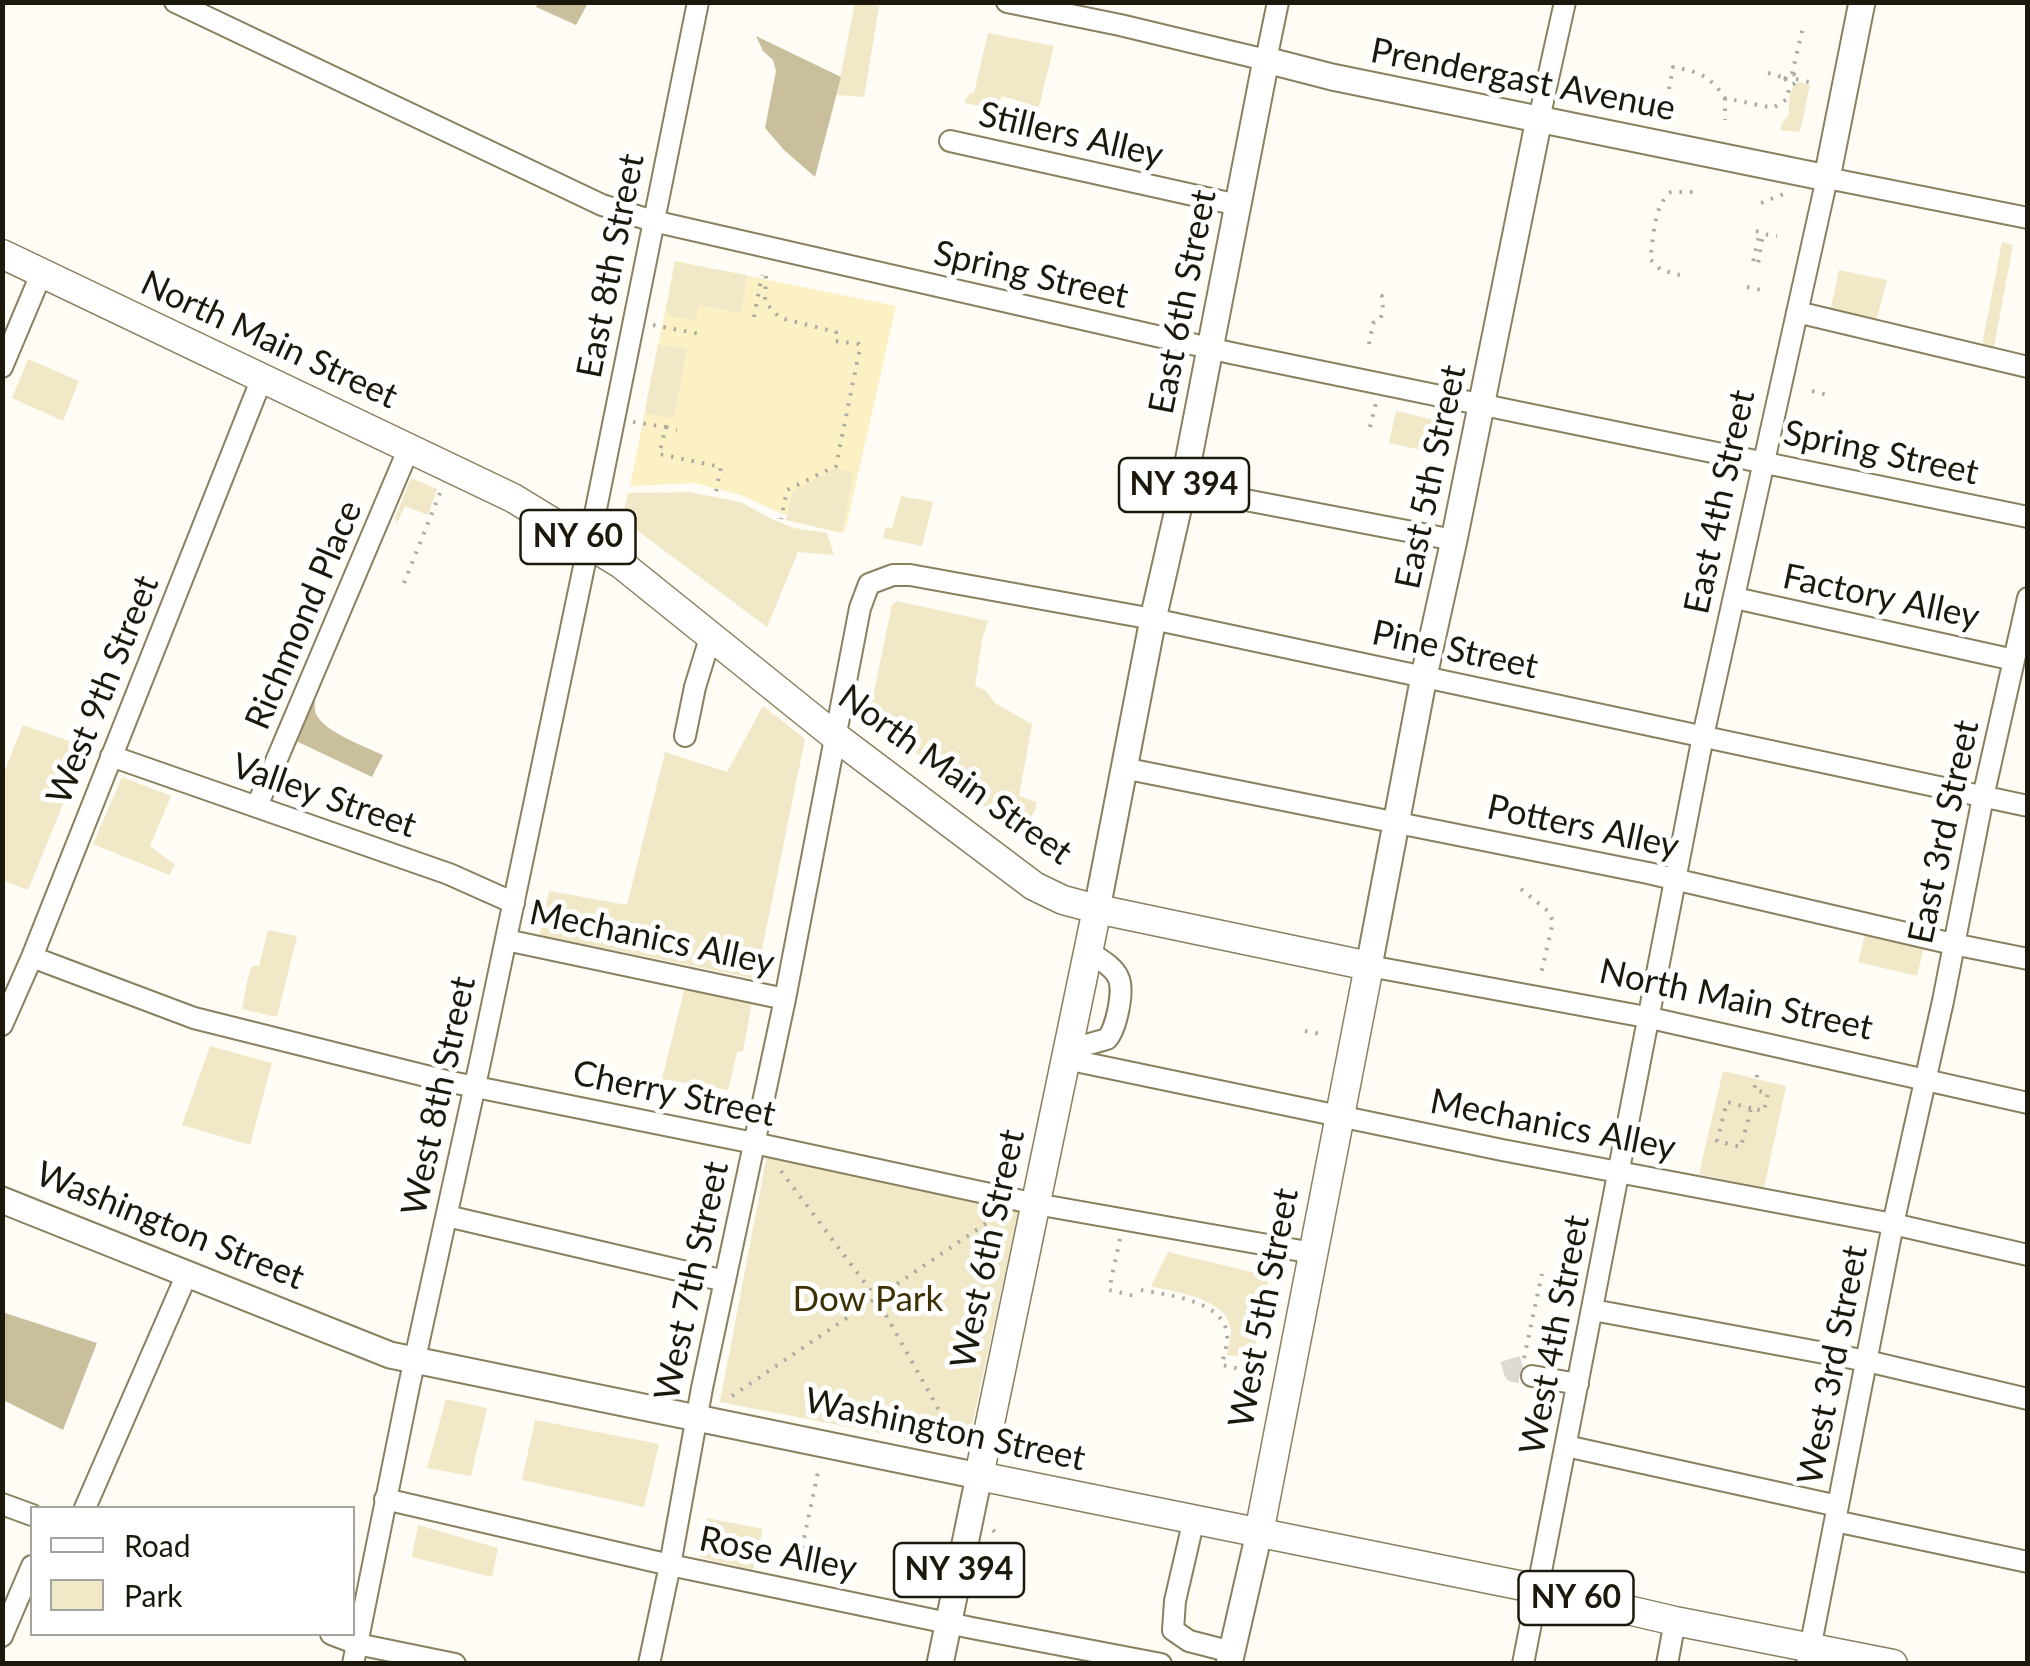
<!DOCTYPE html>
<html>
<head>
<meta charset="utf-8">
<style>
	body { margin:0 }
	#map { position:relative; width:2030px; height:1666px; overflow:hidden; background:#fefcf5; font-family:Lato,sans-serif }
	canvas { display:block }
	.frame { position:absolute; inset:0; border:5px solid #1c180c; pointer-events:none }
	.legend { position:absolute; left:30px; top:1506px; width:325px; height:130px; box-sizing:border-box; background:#fff; border:2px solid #a4a39e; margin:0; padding:12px 18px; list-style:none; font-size:30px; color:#1c180c }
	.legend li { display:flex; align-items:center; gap:20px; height:50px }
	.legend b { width:50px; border:2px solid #a4a39e }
</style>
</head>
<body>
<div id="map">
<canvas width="2030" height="1666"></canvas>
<div class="frame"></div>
<ul class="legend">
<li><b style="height:12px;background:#fff"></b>Road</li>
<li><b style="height:28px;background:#f1e8c8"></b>Park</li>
</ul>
</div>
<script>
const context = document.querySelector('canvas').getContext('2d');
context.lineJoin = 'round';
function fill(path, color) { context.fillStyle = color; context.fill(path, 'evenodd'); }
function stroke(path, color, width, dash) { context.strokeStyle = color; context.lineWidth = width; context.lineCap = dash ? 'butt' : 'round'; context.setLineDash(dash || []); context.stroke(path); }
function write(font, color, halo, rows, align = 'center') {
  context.font = font + ' Lato,sans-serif'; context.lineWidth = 10; context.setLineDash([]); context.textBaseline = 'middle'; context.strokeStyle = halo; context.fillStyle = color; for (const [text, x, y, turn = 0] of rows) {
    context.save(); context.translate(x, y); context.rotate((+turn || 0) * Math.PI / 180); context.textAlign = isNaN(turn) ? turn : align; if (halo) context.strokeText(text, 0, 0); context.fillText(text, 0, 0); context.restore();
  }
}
fill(new Path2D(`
	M 675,261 L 896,306 L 845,532 L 780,513 L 741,495 L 694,483 L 630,486 Z`), '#fcf0c5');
fill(new Path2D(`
	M 855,2 L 879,6 L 864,97 L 837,95 Z
	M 988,33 L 1054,46 L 1039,107 L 1002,96 L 997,109 L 964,103 L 969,94 L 974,93 Z
	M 1799,82 L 1810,85 L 1800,132 L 1780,130 L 1783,122 L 1789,114 C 1789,101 1788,90 1799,82 Z
	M 2002,242 L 2013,245 L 1994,347 L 1982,345 Z
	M 675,262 L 747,275 L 741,313 L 699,305 L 695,320 L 670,316 L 666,310 Z
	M 1839,270 L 1887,280 L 1876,321 L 1830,312 Z
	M 658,344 L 687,349 L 674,418 L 649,414 L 645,409 Z
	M 28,359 L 79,381 L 63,421 L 12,398 Z
	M 1396,411 L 1447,423 L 1439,454 L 1389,443 Z
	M 837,468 L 853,474 L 842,533 L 786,520 L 793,491 Z
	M 411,478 L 437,489 L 428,515 L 405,506 L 397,523 L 395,518 Z
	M 689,492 L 740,502 L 770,518 L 794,528 L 827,533 L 834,555 L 798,552 L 767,627 L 622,519 L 628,493 Z
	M 901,496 L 933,502 L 922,546 L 883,538 L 886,527 L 892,528 Z
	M 897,601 L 988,621 L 982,640 L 975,686 L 985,690 L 995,703 L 1032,724 L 1019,796 L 1036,802 L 1036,808 L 1021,836 L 869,716 L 892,605 Z
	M 763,706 L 805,739 L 756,979 L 540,935 L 549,891 L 627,905 L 665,752 L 727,772 Z
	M 23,725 L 86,747 L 28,890 L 2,880 L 3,775 Z
	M 122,777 L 171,796 L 150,846 L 175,865 L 169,875 L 93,844 Z
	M 1867,927 L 1925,942 L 1917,976 L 1858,962 Z
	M 268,930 L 297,936 L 277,1017 L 242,1009 L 248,977 L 252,966 L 259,966 Z
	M 686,983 L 753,997 L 743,1051 L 737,1052 L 728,1090 L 662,1079 Z
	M 210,1046 L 272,1063 L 250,1145 L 182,1125 Z
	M 1723,1071 L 1786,1086 L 1764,1188 L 1699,1174 Z
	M 767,1155 L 1019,1208 L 970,1435 L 952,1447 L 720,1402 Z
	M 1168,1252 L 1269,1276 L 1253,1359 L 1227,1355 C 1228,1348 1231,1338 1231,1331 C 1228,1297 1176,1293 1151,1286 Z
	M 446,1399 L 487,1408 L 471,1476 L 427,1468 Z
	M 535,1420 L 659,1444 L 644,1507 L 522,1480 Z
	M 707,1518 L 763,1529 L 753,1570 L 699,1557 Z
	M 418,1525 L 498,1548 L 492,1577 L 412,1557 Z`), '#f1e8c8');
fill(new Path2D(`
	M 539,2 L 588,2 L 588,3 L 576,25 L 536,7 Z
	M 756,36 L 841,77 L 815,177 L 784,150 L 765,128 L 776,71 L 773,60 L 763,51 Z
	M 315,697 C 315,703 314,709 316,714 C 324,732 366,747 383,755 L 372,777 L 296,741 Z
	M 2,1312 L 97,1343 L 63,1430 L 3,1400 Z`), '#cabf9d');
stroke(new Path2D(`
	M 1510,1359 L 1514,1372 L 1532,1376`), '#dcdad2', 20, [20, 10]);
const minor = new Path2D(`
	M 175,2 L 602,205 L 653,221 L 1231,353 L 2028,517
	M 1007,2 L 1120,25 L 1266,60 L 1278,2
	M 1539,119 L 1565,2
	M 950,141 L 1238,205
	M 1797,312 L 2028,367
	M 2,367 L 42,272
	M 1183,488 L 1454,540
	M 1735,598 L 2014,660
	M 685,736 L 695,687 L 711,635
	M 111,756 L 449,874 L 514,903
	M 1123,768 L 1648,873 L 1953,944 L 2028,959
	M 257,806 L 409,448
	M 506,940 L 785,999
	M 32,957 L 194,1018 L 446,1081 L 754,1143 L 1036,1204 L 1313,1253
	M 1369,966 L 1646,1017 L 2028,1103
	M 2,1025 L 32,957 L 262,378
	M 1068,1050 L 1107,1039 C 1116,1029 1125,990 1118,977 C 1113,966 1098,958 1088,951
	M 1066,1059 L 1502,1150 L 1893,1224 L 2028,1255
	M 447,1216 L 725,1281
	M 1593,1310 L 1867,1361 L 2028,1399
	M 1532,1376 L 1578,1384
	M 1566,1446 L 1838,1506
	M 385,1499 L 670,1565 L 972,1628 L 1161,1664
	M 2,1504 L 32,1515
	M 85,1508 L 187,1274
	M 1194,1519 L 1175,1601 L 1173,1630 L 1189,1641 L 1232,1652
	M 1835,1521 L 2028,1562
	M 331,1634 L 357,1644 L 455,1664
	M 2,1636 L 32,1566
	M 353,1664 L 409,1386 L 481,1058 L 595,514 L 698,2
	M 649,1664 L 670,1565 L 702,1388 L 785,999 L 860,608 L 869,584 L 893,575 L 910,575 L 1153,619 L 2028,806
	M 1523,1664 L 1703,736 L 1827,178 L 2028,218
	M 1667,1664 L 1675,1621
	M 1807,1664 L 1893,1224 L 1943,1001 L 1983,797 L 2028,598`);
const major = new Path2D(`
	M 1097,909 L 1153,619 L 1183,488 L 1266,60 L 1332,77 L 1827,178 L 1862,2
	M 1369,966 L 1424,676 L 1454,540 L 1539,119
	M 2,1200 L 390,1355 L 979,1476 L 940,1664
	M 1229,1664 L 1259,1533`);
const highway = new Path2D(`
	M 2,254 L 513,498 L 621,564 L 836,737 L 1034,886 L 1063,900 L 1097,909 L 1369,966 L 1259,1533
	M 1097,909 L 979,1476 L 1538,1589 L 1675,1621 L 1893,1664`);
stroke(minor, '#898060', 24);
stroke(major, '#898060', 29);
stroke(highway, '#898060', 31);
stroke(new Path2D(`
	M 1768,73 L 1786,78
	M1785.5 79a5.5 5.5 0 1 1 11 0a5.5 5.5 0 1 1-11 0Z
	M 1792,74 L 1803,27
	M 1796,79 L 1813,83
	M 1669,89 L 1673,67 C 1699,72 1709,75 1725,98 L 1773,108 L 1787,99 L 1790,84
	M 1725,98 L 1725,120
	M 1761,203 L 1786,193
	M 1756,231 L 1760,232 L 1753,262 L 1758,264 L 1763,234 L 1777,236
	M 1680,275 L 1661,270 L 1650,259 C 1654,237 1653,206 1671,192 L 1694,192
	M 766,276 L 765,302 L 780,318 L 836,332 L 835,341 L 859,344 L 860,348 L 836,466 L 787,490 L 781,519
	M 1747,287 L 1766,291
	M 172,307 L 177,297
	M 754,317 L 762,275
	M 653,325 L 700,334
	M 1369,344 L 1373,323 L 1380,320 L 1383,311 L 1382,296 L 1378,295
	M 588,347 L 598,349
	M 1812,391 L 1831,396
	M 633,422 L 666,427 L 659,454 L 721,467 L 716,492
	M 666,427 L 677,430
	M 1370,427 L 1376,403
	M 404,583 L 442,488
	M 1521,889 L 1549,912 L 1553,922 L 1540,978
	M 1305,1031 L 1325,1035
	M 1751,1108 L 1727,1102 L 1717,1141 L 1741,1147 L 1751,1108 L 1764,1111 L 1768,1093 L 1754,1090 L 1758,1072
	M 781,1171 L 877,1299 L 955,1439
	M 1120,1239 L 1109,1290 L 1139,1297
	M 1141,1290 C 1167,1295 1223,1300 1227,1334 C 1228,1343 1224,1355 1222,1365 L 1255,1372
	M 1524,1358 L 1542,1274
	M 732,1396 L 997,1216
	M 993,1530 L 999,1538
	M 802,1548 L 818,1472`), '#acaaa1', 4, [2.5, 8]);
stroke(minor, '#fff', 20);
stroke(major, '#fff', 25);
stroke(highway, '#fff', 28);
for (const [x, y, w] of [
	[1184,485,130],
	[578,537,115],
	[959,1570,130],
	[1576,1598,115]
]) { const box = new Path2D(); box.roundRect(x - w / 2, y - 27, w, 54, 8); context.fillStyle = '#fff'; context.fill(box); stroke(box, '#1c180c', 2.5); }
write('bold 32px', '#1c180c', null, [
	["NY 394",1184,485],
	["NY 60",578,537],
	["NY 394",959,1570],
	["NY 60",1576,1598]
]);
write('35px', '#1c180c', '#fff', [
	["Prendergast Avenue",1523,80,11],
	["Stillers Alley",1071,135,13],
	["East 8th Street",611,266,-79],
	["Spring Street",1031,275,13],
	["East 6th Street",1183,302,-79],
	["North Main Street",269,340,25],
	["Spring Street",1881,453,12],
	["East 5th Street",1431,477,-78],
	["East 4th Street",1720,502,-78],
	["Factory Alley",1881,597,12],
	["Richmond Place",304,615,-67],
	["Pine Street",1455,650,12],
	["West 9th Street",103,690,-68],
	["North Main Street",955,775,36],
	["Valley Street",324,796,19],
	["Potters Alley",1583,827,12],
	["East 3rd Street",1944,832,-78],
	["Mechanics Alley",652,938,12],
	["North Main Street",1736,1000,12],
	["Cherry Street",674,1094,12],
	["West 8th Street",439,1096,-78],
	["Mechanics Alley",1553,1125,11],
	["Washington Street",170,1226,22],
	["West 6th Street",988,1249,-78],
	["West 7th Street",692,1281,-78],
	["West 5th Street",1264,1308,-79],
	["West 4th Street",1555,1335,-79],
	["West 3rd Street",1833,1365,-79],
	["Washington Street",945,1430,12],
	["Rose Alley",778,1554,11]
]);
write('35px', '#3e3204', '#fff', [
	["Dow Park",868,1300]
]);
</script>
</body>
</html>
